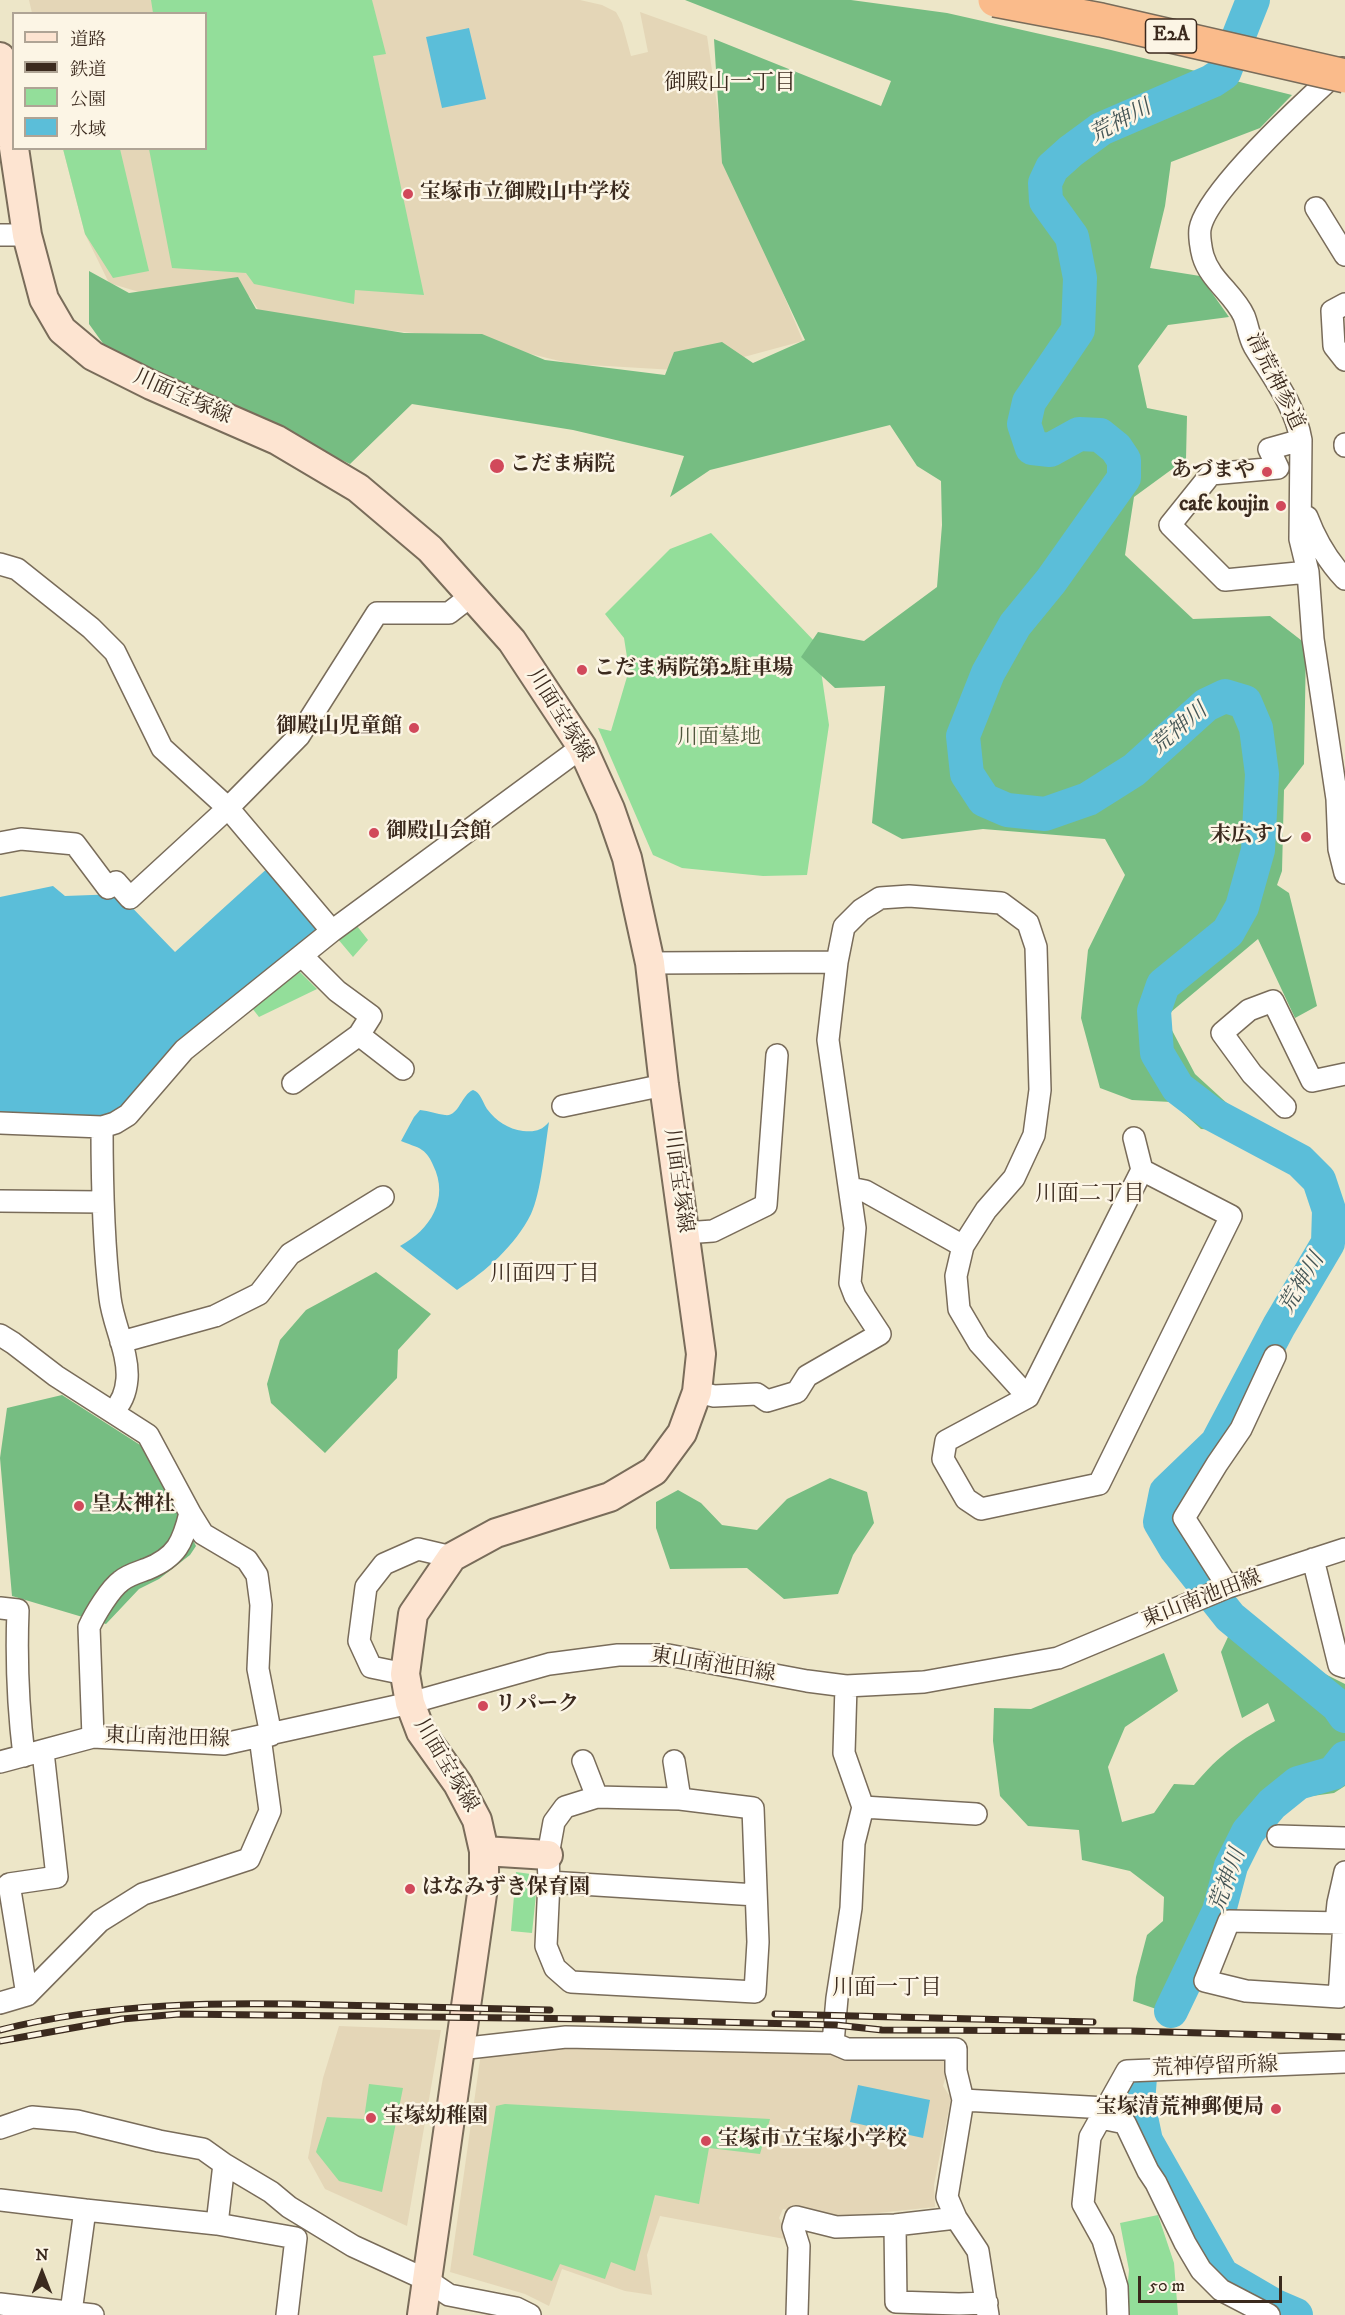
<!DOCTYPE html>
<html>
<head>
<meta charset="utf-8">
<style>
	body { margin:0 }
	#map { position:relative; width:1345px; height:2315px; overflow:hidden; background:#ede6c8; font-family:"IM FELL DW Pica","Noto Serif JP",serif }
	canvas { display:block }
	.legend { position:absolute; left:12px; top:12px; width:195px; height:138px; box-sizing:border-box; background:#fcf5e5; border:2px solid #afa495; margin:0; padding:8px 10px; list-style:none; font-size:18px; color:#3b2a1e }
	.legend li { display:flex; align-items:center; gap:12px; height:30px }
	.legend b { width:30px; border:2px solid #afa495 }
	.north { position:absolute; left:12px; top:2243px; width:60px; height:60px; -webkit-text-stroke:4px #fcf5e5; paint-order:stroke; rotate:0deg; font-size:16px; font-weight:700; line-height:24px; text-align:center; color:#3b2a1e }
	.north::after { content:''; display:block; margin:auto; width:21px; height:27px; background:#3b2a1e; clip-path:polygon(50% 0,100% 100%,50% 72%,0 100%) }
	.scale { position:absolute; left:1138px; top:2276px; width:144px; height:27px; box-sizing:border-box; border:3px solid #3b2a1e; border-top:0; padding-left:8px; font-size:18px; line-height:21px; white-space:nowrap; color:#3b2a1e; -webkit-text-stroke:4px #fcf5e5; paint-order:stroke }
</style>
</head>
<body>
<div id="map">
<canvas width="1345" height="2315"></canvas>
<ul class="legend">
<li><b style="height:8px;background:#fde4d1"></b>道路</li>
<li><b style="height:8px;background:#3b2a1e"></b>鉄道</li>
<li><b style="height:16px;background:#93de9a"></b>公園</li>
<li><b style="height:16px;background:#5bbed9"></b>水域</li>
</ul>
<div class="north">N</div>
<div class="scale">50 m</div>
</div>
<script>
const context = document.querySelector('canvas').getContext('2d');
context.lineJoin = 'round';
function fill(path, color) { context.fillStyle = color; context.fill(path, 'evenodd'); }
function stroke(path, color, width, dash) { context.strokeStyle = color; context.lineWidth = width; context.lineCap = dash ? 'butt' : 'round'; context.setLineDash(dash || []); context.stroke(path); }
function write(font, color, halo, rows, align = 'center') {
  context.font = font + ' "IM FELL DW Pica","Noto Serif JP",serif'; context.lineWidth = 5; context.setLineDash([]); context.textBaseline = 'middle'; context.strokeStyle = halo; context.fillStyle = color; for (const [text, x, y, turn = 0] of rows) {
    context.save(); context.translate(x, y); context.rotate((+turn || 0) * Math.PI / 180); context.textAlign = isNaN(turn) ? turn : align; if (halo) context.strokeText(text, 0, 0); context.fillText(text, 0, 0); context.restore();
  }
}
fill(new Path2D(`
	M 29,0 L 580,0 L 602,5 L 616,12 L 622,23 L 631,56 L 648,52 L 640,12 L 707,36 L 724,153 L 803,341 L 692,371 L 572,364 L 465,338 L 264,318 L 249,296 L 169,301 L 109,283 L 85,234 L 63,149 L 206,148 L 206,14 L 32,13 Z
	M 339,2026 L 441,2030 L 407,2226 L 325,2189 L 308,2158 L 323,2078 Z
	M 584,2044 L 941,2055 L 949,2066 L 943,2086 L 951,2098 L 934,2185 L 935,2207 L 829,2218 L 783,2209 L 779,2218 L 790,2240 L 660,2216 L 647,2255 L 652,2295 L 625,2291 L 562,2269 L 549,2306 L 525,2294 L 450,2272 L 481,2053 Z`), '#e4d6b7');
fill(new Path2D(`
	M 151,0 L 372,0 L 386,54 L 373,56 L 424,295 L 355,290 L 354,304 L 254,284 L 246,273 L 172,268 L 149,149 L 206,148 L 206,14 L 153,13 Z
	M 63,149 L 120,149 L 149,271 L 113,278 L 85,234 Z
	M 711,533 L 817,644 L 829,725 L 807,875 L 763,876 L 682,868 L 653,855 L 598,728 L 611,731 L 629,670 L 624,638 L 605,614 L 670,549 Z
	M 357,926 L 368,940 L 353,957 L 337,938 Z
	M 300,972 L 317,989 L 259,1017 L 252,1008 Z
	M 516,1872 L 538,1875 L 532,1933 L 511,1931 Z
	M 369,2084 L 403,2088 L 382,2192 L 339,2181 L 316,2152 L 327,2117 L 364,2119 Z
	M 505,2104 L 770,2119 L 760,2154 L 709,2148 L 699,2204 L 655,2195 L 635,2271 L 611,2262 L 605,2279 L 560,2264 L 552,2281 L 473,2255 L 496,2106 Z
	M 1158,2215 L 1174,2263 L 1178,2315 L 1125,2315 L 1129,2270 L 1120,2223 Z`), '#93de9a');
fill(new Path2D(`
	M 685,0 L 851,0 L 947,13 L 1111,50 L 1292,95 L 1260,128 L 1171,162 L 1165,206 L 1150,268 L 1200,276 L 1229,317 L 1168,325 L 1138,366 L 1147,408 L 1187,416 L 1186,459 L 1134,497 L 1125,555 L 1193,619 L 1270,616 L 1306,644 L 1304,764 L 1284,790 L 1282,871 L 1277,885 L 1289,893 L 1317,1006 L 1295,1018 L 1258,939 L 1165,1017 L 1195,1074 L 1230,1106 L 1219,1130 L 1201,1129 L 1171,1102 L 1132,1100 L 1100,1088 L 1081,1018 L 1088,950 L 1125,875 L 1105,839 L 983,829 L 902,839 L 872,823 L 885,686 L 835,688 L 801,657 L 818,632 L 864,641 L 937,587 L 942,525 L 941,481 L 917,466 L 890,425 L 710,470 L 670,497 L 684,456 L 573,430 L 412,404 L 350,464 L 107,349 L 89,324 L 89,271 L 129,293 L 238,277 L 256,309 L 404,333 L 482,334 L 545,360 L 665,375 L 674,352 L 722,342 L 753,363 L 805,340 L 722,163 L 714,39 L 881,106 L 891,81 Z
	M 376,1272 L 431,1314 L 398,1350 L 397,1378 L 325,1453 L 271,1403 L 267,1384 L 280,1340 L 306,1310 Z
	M 62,1395 L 148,1450 L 196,1546 L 190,1555 L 159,1579 L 139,1589 L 106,1624 L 12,1596 L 0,1458 L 7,1408 Z
	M 830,1478 L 867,1492 L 874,1523 L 853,1555 L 838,1594 L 784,1599 L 747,1568 L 670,1569 L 656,1528 L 656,1502 L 678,1490 L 701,1503 L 722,1525 L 757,1530 L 787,1499 Z
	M 1233,1626 L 1270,1635 L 1313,1668 L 1345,1684 L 1345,1786 L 1334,1793 L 1298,1798 L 1247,1855 L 1191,1969 L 1162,2011 L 1133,2001 L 1136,1977 L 1147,1935 L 1163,1921 L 1164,1897 L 1130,1871 L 1082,1860 L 1079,1830 L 1028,1826 L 1000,1796 L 993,1741 L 994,1708 L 1031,1709 L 1164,1653 L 1178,1691 L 1125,1727 L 1108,1767 L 1122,1822 L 1154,1813 L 1174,1784 L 1194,1785 C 1220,1754 1240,1740 1275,1721 L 1268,1703 L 1242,1718 L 1221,1652 Z`), '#76bd82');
fill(new Path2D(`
	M 469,28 L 486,99 L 442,108 L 426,37 Z
	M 270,866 L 322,929 C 277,963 230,996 189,1034 C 161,1060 136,1105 99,1118 L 0,1116 L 0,897 L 53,886 L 65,896 L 119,894 L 175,952 Z
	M 473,1090 C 481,1093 482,1101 487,1109 C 496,1121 508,1129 523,1131 C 535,1132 541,1131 549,1122 C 545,1147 541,1193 531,1214 C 515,1246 486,1271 457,1290 L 400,1246 C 430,1230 450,1199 433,1165 C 431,1160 427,1153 422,1150 C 417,1146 407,1144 401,1141 L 414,1117 L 420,1110 C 429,1111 437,1114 445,1115 C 459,1117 461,1095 473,1090 Z
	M 858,2085 L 930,2100 L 923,2138 L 850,2122 Z`), '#5bbed9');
stroke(new Path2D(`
	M 1253,0 L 1224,73 L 1212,81 L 1101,129 L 1071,151 L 1052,168 L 1045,183 L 1046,201 L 1072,237 L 1080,278 L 1078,330 L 1029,402 L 1024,424 L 1032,448 L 1050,450 L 1079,434 L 1100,435 L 1116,448 L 1124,460 L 1124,478 L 1051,581 L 1015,625 L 988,673 L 963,736 L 967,774 L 984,800 L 1007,810 L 1045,814 L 1088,799 L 1134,770 L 1206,705 L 1225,696 L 1245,702 L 1256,728 L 1262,774 L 1258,850 L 1242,907 L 1228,932 L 1163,985 L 1154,1011 L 1157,1053 L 1178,1088 L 1212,1114 L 1300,1161 L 1319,1180 L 1329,1210 L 1328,1243 L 1279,1326 L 1217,1443 L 1166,1492 L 1160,1522 L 1176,1549 L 1230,1617 L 1338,1706 L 1345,1716
	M 1171,2011 L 1219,1911 L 1231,1866 L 1248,1832 L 1272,1804 L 1298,1783 L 1333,1773 L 1345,1758
	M 1140,2077 L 1138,2103 L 1146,2141 L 1222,2275 L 1275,2306 L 1296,2315`), '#5bbed9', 34);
const street = new Path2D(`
	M 1342,68 C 1311,96 1206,192 1200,229 C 1199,236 1201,249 1203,256 C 1210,280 1234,294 1244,316 C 1248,326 1249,337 1254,346 C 1272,376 1295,405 1301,440 L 1300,539 L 1308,572 L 1313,639 L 1337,799 L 1339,849 L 1345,873
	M 1316,208 L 1345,255
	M 0,235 L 27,235
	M 1345,304 L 1332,311 L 1334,346 L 1345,360
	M 1301,440 L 1269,449 L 1278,468 L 1211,474 L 1170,525 L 1225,580 L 1308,572
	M 1345,444 L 1345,446
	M 1307,517 C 1316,541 1327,560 1345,579
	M 0,564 L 17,569 L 91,628 L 115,652 L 162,748 L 228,808 L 332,931
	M 0,843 L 21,839 L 75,844 L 108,888 L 116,882 L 130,898 L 228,808 L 299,736 L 377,613 L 449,613 L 471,596
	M 650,963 L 837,962
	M 359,1035 L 403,1069
	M 293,1083 L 359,1035 L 371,1016 L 337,991 L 302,956
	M 563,1106 L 664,1085
	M 1285,1107 L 1252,1074 L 1222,1033 L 1249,1010 L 1273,1001 L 1312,1081 L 1345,1074
	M 0,1123 L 102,1127
	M 1134,1138 L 1142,1170
	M 850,1188 L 865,1191 L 963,1246
	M 0,1201 L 102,1202
	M 684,1233 L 713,1231 L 766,1205 L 777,1055
	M 0,1335 L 13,1343 L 56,1376 L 148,1435 L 190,1513 C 183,1542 177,1557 147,1569 C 139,1572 128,1575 121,1581 C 110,1589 95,1614 89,1627 L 93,1737
	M 121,1342 L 215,1316 L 259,1294 L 290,1254 L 383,1197
	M 697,1392 L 714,1396 L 757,1394 L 767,1401 L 797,1392 L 807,1376 L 880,1334 L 855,1296 L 850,1283 L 855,1228 L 828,1040 L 837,962 L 844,927 L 861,910 L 880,898 L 909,896 L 1001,903 L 1028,923 L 1036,947 L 1040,1090 L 1034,1135 L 1014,1178 L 986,1210 L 963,1246 L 956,1276 L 959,1309 L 979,1343 L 1028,1397 L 1142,1170 L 1231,1216 L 1099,1484 L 981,1509 L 966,1499 L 943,1459 L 946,1441 L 1028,1397
	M 113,1411 C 122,1403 126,1391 127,1379 C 129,1353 113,1324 110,1298 C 103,1241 102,1184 102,1127 L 115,1123 L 128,1115 L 184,1050 L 332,931 L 582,747
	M 190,1513 L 203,1534 L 247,1560 L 257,1575 L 261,1605 L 258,1669 L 271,1735
	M 1313,1559 L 1339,1665 L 1345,1667
	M 1228,1587 L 1184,1518 L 1217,1464 L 1241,1429 L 1275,1356
	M 0,1608 L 18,1610 C 16,1660 18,1707 24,1756
	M 405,1674 L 371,1667 L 359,1641 L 366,1587 L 384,1564 L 418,1549 L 452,1557
	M 583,1761 L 597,1797
	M 674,1761 L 680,1799
	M 0,1762 L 93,1737 L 224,1744 L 410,1703 L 549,1664 L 618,1655 L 668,1655 L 807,1681 L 846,1686 L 924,1682 L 1058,1658 L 1228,1587 L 1345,1549
	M 597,1797 L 680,1799 L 753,1808 L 758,1942 L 755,1992 L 571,1982 L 555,1968 L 546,1946 L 549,1882 L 548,1855 L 554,1822 L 565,1807 Z
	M 863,1807 L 976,1814
	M 1278,1836 L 1345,1838
	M 549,1882 L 756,1895
	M 1336,1923 L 1338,1903 L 1345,1872
	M 1344,1923 L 1339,1997 L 1246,1991 L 1205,1981 L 1229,1921 L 1345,1923
	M 27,1995 L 9,1884 L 57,1877 L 43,1752
	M 0,2003 L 27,1995 L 100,1921 L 143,1894 L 249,1859 L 270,1811 L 260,1737
	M 833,2043 L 837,1998 L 851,1908 L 854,1843 L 863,1807 L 844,1753 L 846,1686
	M 459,2049 L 566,2037 L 833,2043 L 847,2049 L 956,2049 L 956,2071 L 963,2100 L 947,2197 L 956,2218 L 978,2251 L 988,2315
	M 963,2100 L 1106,2108
	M 1101,2118 L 1125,2123 L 1148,2171 L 1156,2183 L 1185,2243 L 1201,2270 L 1221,2290 L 1269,2315
	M 0,2128 L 32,2117 L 77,2121 L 159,2141 L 203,2149 L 224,2164 L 271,2192 L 289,2207 L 353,2246 L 427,2280 L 449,2295 L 516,2308 L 530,2315
	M 224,2164 L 217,2224 L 296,2238 L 287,2315
	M 0,2200 L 85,2210
	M 895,2225 L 896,2302 L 959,2304 L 987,2303
	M 0,2304 L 93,2315
	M 71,2312 L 85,2210 L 217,2224
	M 797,2315 L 799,2246 L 793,2227 L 796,2217 L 836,2227 L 895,2225 L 956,2218
	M 1118,2315 L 1117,2287 L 1103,2240 L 1083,2204 L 1090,2137 L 1127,2071 L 1345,2062`);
const secondary = new Path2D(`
	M 0,57 L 14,145
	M 14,148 L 27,235 L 44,299 L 62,330 L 93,356 L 151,385 L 277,440 L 358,488 L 430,549 L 512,641 L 582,747 L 610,809 L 627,858 L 650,963 L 664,1085 L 701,1354 L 697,1392 L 682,1433 L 654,1471 L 610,1497 L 496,1533 L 452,1557 L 413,1614 L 405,1674 L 410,1703 L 421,1732 L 458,1784 L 477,1820 L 484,1851 L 484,1880 L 422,2315
	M 484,1851 L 548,1855`);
stroke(street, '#796c5a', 24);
stroke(secondary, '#796c5a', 32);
stroke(street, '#fff', 21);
stroke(secondary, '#fde4d1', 28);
const rail = new Path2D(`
	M 775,2014 L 1093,2022
	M 0,2030 C 110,2002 222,2002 336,2005 C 407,2006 479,2009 550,2010
	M 0,2041 L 122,2019 L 179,2014 L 594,2019 L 836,2025 L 882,2030 L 1131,2031 L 1345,2037`);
stroke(rail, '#3b2a1e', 7);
stroke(rail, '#fcf5e5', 4.5, [14]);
const highwayBridge = new Path2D(`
	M 995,0 L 1101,20 L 1345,76`);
stroke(highwayBridge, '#796c5a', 36, []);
stroke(highwayBridge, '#fabb8b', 33);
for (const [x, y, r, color] of [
	[408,194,6,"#d1495b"],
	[497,466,8,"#d1495b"],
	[1267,472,6,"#d1495b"],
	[1281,506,6,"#d1495b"],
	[582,670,6,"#d1495b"],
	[414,728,6,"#d1495b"],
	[374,833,6,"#d1495b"],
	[1306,837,6,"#d1495b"],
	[79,1506,6,"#d1495b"],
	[483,1706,6,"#d1495b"],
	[410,1889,6,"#d1495b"],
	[1276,2109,6,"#d1495b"],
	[371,2118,6,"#d1495b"],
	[706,2141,6,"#d1495b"]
]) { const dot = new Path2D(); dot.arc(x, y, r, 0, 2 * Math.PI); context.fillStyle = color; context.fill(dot); stroke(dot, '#fcf5e5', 2); }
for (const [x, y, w] of [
	[1171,36,51]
]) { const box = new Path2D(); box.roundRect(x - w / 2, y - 17, w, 34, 4.5); context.fillStyle = '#fcf5e5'; context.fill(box); stroke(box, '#3b2a1e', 1.5); }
write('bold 20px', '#3b2a1e', null, [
	["E2A",1171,36]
]);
write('bold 21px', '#3b2a1e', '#fcf5e5', [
	["宝塚市立御殿山中学校",420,194],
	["こだま病院",510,466],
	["あづまや",1255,472,"right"],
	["cafe koujin",1269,506,"right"],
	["こだま病院第2駐車場",594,670],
	["御殿山児童館",402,728,"right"],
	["御殿山会館",386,833],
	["末広すし",1294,837,"right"],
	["皇太神社",91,1506],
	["リパーク",495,1706],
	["はなみずき保育園",422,1889],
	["宝塚清荒神郵便局",1264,2109,"right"],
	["宝塚幼稚園",383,2118],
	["宝塚市立宝塚小学校",718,2141]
], 'left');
write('21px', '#3b2a1e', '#fcf5e5', [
	["清荒神参道",1274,382,64],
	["川面宝塚線",182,398,24],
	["川面宝塚線",559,716,58],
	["川面宝塚線",677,1181,82],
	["東山南池田線",1202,1600,-21],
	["東山南池田線",713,1666,9],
	["東山南池田線",167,1739,2],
	["川面宝塚線",445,1766,59],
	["荒神停留所線",1215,2068,-2]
]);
write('21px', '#51573d', '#fcf5e5', [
	["川面墓地",719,739]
]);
write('22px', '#3b2a1e', '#fcf5e5', [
	["御殿山一丁目",730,84],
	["川面二丁目",1090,1195],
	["川面四丁目",545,1275],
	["川面一丁目",887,1989]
]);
write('italic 22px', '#455656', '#fcf5e5', [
	["荒神川",1121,123,-28],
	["荒神川",1180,730,-40],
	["荒神川",1303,1284,-59],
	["荒神川",1229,1881,-70]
]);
</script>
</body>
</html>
